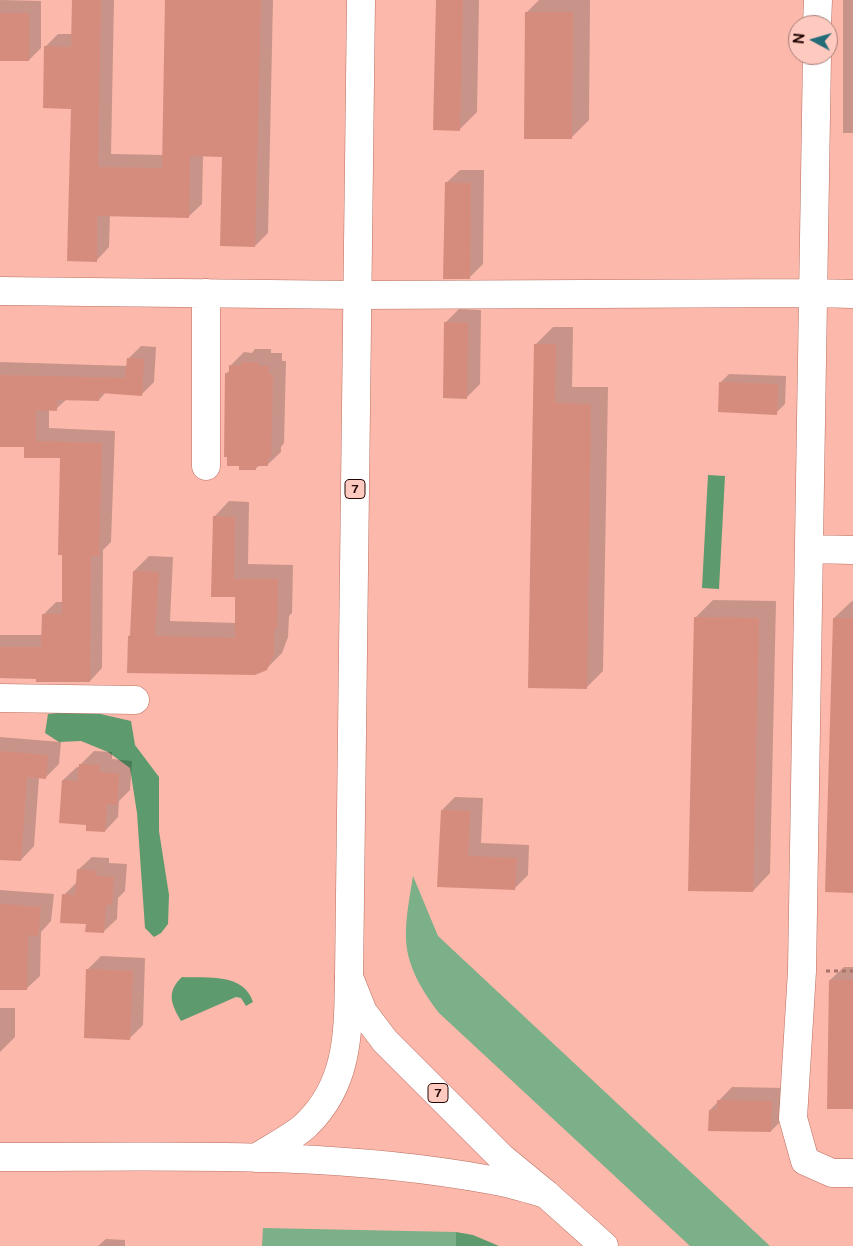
<!DOCTYPE html>
<html>
<head>
<meta charset="utf-8">
<style>
	body { margin:0 }
	#map { position:relative; width:853px; height:1246px; overflow:hidden; background:#fbb8ab; font-family:"Public Sans",sans-serif }
	canvas { display:block }
	.north { position:absolute; left:788px; top:15px; width:50px; height:50px; box-sizing:border-box; background:#fecac0; border:1px solid #a67c74; border-radius:50%; rotate:276deg; font-size:14px; font-weight:700; line-height:20px; text-align:center; color:#220603 }
	.north::after { content:''; display:block; margin:auto; width:18px; height:22px; background:#246b78; clip-path:polygon(50% 0,100% 100%,50% 72%,0 100%) }
</style>
</head>
<body>
<div id="map">
<canvas width="853" height="1246"></canvas>
<div class="north">N</div>
</div>
<script>
const context = document.querySelector('canvas').getContext('2d');
context.lineJoin = 'round';
function fill(path, color) { context.fillStyle = color; context.fill(path, 'evenodd'); }
function stroke(path, color, width, dash) { context.strokeStyle = color; context.lineWidth = width; context.lineCap = dash ? 'butt' : 'round'; context.setLineDash(dash || []); context.stroke(path); }
function write(font, color, halo, rows, align = 'center') {
  context.font = font + ' "Public Sans",sans-serif'; context.lineWidth = 4; context.setLineDash([]); context.textBaseline = 'middle'; context.strokeStyle = halo; context.fillStyle = color; for (const [text, x, y, turn = 0] of rows) {
    context.save(); context.translate(x, y); context.rotate((+turn || 0) * Math.PI / 180); context.textAlign = isNaN(turn) ? turn : align; if (halo) context.strokeText(text, 0, 0); context.fillText(text, 0, 0); context.restore();
  }
}
fill(new Path2D(`
	M 413,876 L 438,936 L 770,1246 L 690,1246 L 439,1013 C 423,992 407,967 406,939 C 405,920 410,895 413,876 Z
	M 263,1228 L 456,1232 L 456,1246 L 262,1246 Z`), '#7bb088');
fill(new Path2D(`
	M 708,475 L 725,476 L 719,589 L 702,588 Z
	M 83,710 L 131,721 L 135,745 L 159,777 L 159,831 L 169,895 L 168,924 L 161,933 L 154,937 L 145,928 L 137,813 L 130,768 L 108,752 L 81,741 L 59,742 L 45,733 L 48,714 Z
	M 182,977 C 207,978 244,973 253,1002 L 246,1006 L 241,998 L 236,997 L 181,1021 C 171,1004 166,992 182,977 Z
	M 456,1232 L 473,1235 L 499,1246 L 456,1246 Z`), '#5d9b6e');
fill(new Path2D(`
	M 0,0 L 41,1 L 41,48 L 29,60 L 0,60 Z
	M 74,0 L 114,0 L 111,154 L 164,155 L 167,0 L 273,0 L 268,233 L 255,246 L 223,155 L 203,155 L 202,204 L 188,217 L 110,215 L 109,247 L 96,261 L 72,107 L 45,47 L 58,34 L 73,34 Z
	M 437,0 L 479,0 L 477,112 L 459,130 Z
	M 539,0 L 590,0 L 589,120 L 571,138 L 527,12 Z
	M 843,0 L 853,0 L 853,133 L 843,133 Z
	M 460,170 L 484,170 L 483,264 L 469,278 L 446,183 Z
	M 459,309 L 481,310 L 480,384 L 467,397 L 445,323 Z
	M 553,327 L 573,327 L 572,387 L 608,387 L 603,671 L 586,688 L 536,344 Z
	M 141,346 L 156,347 L 154,382 L 141,395 L 106,392 L 99,400 L 67,399 L 56,409 L 49,409 L 49,428 L 115,431 L 111,542 L 103,550 L 102,668 L 90,681 L 37,677 L 0,677 L 0,635 L 43,635 L 43,615 L 56,602 L 63,602 L 62,457 L 25,446 L 0,446 L 0,362 L 128,366 L 128,359 Z
	M 255,349 L 271,349 L 271,353 L 282,353 L 282,361 L 286,361 L 284,443 L 281,447 L 281,452 L 267,465 L 260,465 L 255,469 L 226,374 L 230,370 L 230,366 L 244,352 L 252,353 Z
	M 729,374 L 786,376 L 785,404 L 776,413 L 720,383 Z
	M 229,501 L 249,502 L 248,564 L 293,565 L 292,613 L 289,616 L 288,637 L 282,653 L 267,668 L 129,636 L 131,634 L 134,571 L 149,556 L 173,557 L 170,621 L 236,623 L 237,596 L 214,517 Z
	M 713,600 L 776,601 L 770,873 L 753,891 L 695,618 Z
	M 852,601 L 853,601 L 853,892 L 834,618 Z
	M 0,737 L 61,742 L 59,764 L 46,777 L 39,777 L 34,846 L 21,860 L 0,859 Z
	M 94,751 L 112,752 L 112,759 L 132,761 L 130,790 L 119,801 L 118,817 L 105,831 L 87,823 L 63,780 L 77,767 L 81,767 L 81,764 Z
	M 455,797 L 483,798 L 481,843 L 529,845 L 528,875 L 514,889 L 439,885 L 442,810 Z
	M 92,857 L 109,858 L 109,863 L 127,864 L 125,891 L 118,898 L 117,919 L 103,932 L 87,923 L 64,895 L 78,881 L 78,870 Z
	M 0,890 L 54,894 L 51,921 L 41,932 L 40,976 L 26,989 L 0,989 Z
	M 101,956 L 145,958 L 143,1025 L 130,1038 L 87,970 Z
	M 844,967 L 853,967 L 853,1108 L 830,980 Z
	M 0,1008 L 15,1008 L 15,1037 L 0,1052 Z
	M 732,1087 L 785,1088 L 784,1118 L 771,1131 L 710,1110 Z
	M 106,1239 L 125,1240 L 125,1246 L 98,1246 Z`), '#0003');
fill(new Path2D(`
	M 72,0 L 101,0 L 98,167 L 162,168 L 165,0 L 261,0 L 255,247 L 220,246 L 222,157 L 190,156 L 189,218 L 97,216 L 97,262 L 67,261 L 71,109 L 43,108 L 44,46 L 71,47 Z
	M 436,0 L 463,0 L 460,131 L 433,130 Z
	M 525,12 L 573,12 L 572,139 L 524,139 Z
	M 0,13 L 29,13 L 29,61 L 0,61 Z
	M 445,182 L 471,183 L 470,279 L 443,279 Z
	M 444,322 L 468,323 L 467,399 L 443,398 Z
	M 534,344 L 556,344 L 555,403 L 591,404 L 587,689 L 528,688 Z
	M 127,358 L 144,359 L 142,396 L 100,393 L 99,401 L 57,400 L 57,411 L 36,410 L 36,441 L 102,443 L 99,556 L 91,556 L 90,682 L 36,682 L 36,679 L 0,678 L 0,647 L 41,647 L 42,614 L 62,614 L 62,555 L 58,555 L 60,458 L 24,458 L 24,447 L 0,447 L 0,375 L 125,378 Z
	M 241,362 L 258,362 L 258,366 L 269,366 L 269,374 L 273,374 L 271,458 L 268,458 L 268,466 L 256,466 L 256,470 L 239,470 L 239,466 L 227,466 L 227,457 L 224,457 L 225,373 L 229,374 L 229,365 L 241,366 Z
	M 719,382 L 778,384 L 777,415 L 718,412 Z
	M 213,516 L 235,517 L 234,579 L 278,579 L 277,629 L 274,629 L 274,653 L 267,670 L 255,675 L 127,673 L 128,636 L 130,636 L 133,571 L 159,572 L 155,636 L 235,638 L 235,597 L 211,597 Z
	M 694,617 L 759,618 L 753,892 L 688,891 Z
	M 833,618 L 853,618 L 853,893 L 825,892 Z
	M 0,751 L 48,755 L 46,779 L 27,777 L 21,861 L 0,860 Z
	M 79,764 L 100,765 L 99,772 L 119,774 L 117,805 L 107,804 L 105,832 L 86,831 L 86,825 L 59,823 L 62,780 L 78,781 Z
	M 441,810 L 470,811 L 468,856 L 517,858 L 515,890 L 437,887 Z
	M 77,869 L 97,871 L 96,876 L 114,877 L 112,905 L 106,905 L 104,933 L 85,932 L 86,924 L 60,923 L 62,894 L 75,895 Z
	M 0,904 L 41,907 L 38,936 L 28,935 L 27,990 L 0,990 Z
	M 86,969 L 133,971 L 130,1040 L 84,1038 Z
	M 829,980 L 853,980 L 853,1109 L 827,1109 Z
	M 717,1100 L 772,1101 L 771,1132 L 708,1131 L 709,1110 L 717,1110 Z`), '#d68c7d');
const minor = new Path2D(`
	M 817,25 L 818,0
	M 817,55 L 802,971 L 793,1118 L 805,1161 L 832,1173 L 853,1173
	M 0,291 L 358,295 L 813,293 L 853,294
	M 206,293 L 206,466
	M 809,549 L 853,550
	M 0,698 L 135,700`);
const major = new Path2D(`
	M 0,1157 C 163,1157 330,1150 491,1180 C 510,1183 528,1189 546,1194
	M 256,1158 C 269,1149 297,1135 307,1124 C 349,1083 348,1032 349,977`);
const highway = new Path2D(`
	M 361,0 L 349,977 L 363,1012 L 385,1041 L 501,1157 L 546,1194 L 604,1246`);
stroke(minor, '#bc6f60', 29);
stroke(major, '#bc6f60', 29);
stroke(highway, '#bc6f60', 29);
stroke(new Path2D(`
	M 826,971 L 853,971`), '#a7736a', 3, [4, 4]);
stroke(minor, '#fff', 28);
stroke(major, '#fff', 28);
stroke(highway, '#fff', 28);
for (const [x, y, w] of [
	[355,489,20],
	[438,1093,20]
]) { const box = new Path2D(); box.roundRect(x - w / 2, y - 9.5, w, 19, 4); context.fillStyle = '#fecac0'; context.fill(box); stroke(box, '#220603', 1); }
write('bold 12px', '#220603', null, [
	["7",355,489],
	["7",438,1093]
]);
</script>
</body>
</html>
